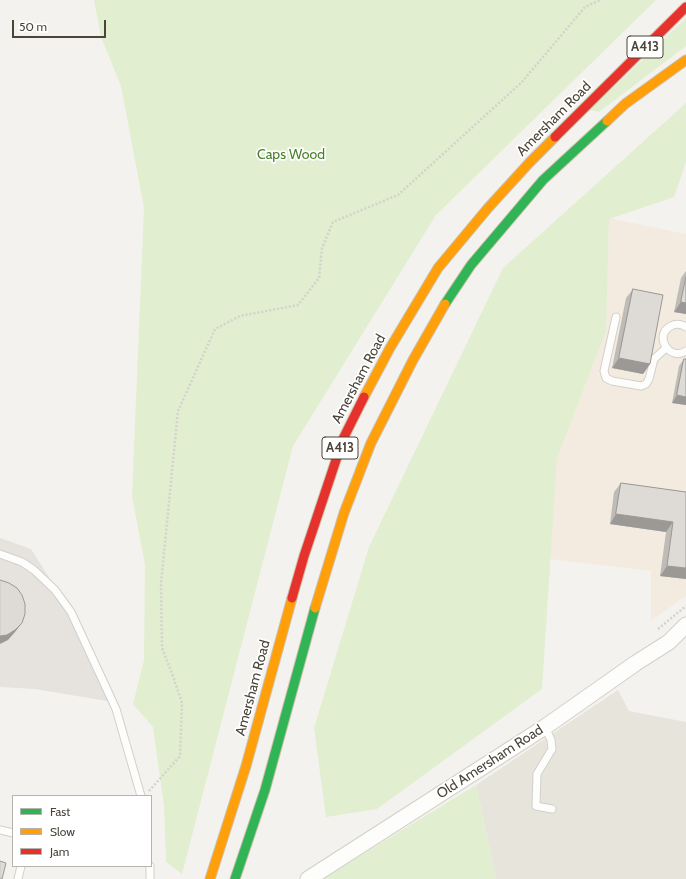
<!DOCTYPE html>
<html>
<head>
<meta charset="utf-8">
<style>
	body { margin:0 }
	#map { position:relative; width:686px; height:879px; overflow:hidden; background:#f4f2ee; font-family:Cabin,sans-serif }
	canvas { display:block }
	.legend { position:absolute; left:12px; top:795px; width:140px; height:72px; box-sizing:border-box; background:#fff; border:1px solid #b7b4b0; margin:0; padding:5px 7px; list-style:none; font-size:12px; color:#4b4439 }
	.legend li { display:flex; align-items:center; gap:8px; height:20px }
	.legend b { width:20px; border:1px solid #b7b4b0 }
	.scale { position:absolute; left:12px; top:20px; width:94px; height:18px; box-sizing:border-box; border:2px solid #4b4439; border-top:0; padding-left:5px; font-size:12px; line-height:14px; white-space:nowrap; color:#4b4439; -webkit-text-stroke:3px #fff; paint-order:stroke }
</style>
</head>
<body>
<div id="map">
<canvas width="686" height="879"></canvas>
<ul class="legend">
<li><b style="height:5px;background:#30b455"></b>Fast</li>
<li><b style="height:5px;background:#ff9f0a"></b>Slow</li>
<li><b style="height:5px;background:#e5322d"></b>Jam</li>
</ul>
<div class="scale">50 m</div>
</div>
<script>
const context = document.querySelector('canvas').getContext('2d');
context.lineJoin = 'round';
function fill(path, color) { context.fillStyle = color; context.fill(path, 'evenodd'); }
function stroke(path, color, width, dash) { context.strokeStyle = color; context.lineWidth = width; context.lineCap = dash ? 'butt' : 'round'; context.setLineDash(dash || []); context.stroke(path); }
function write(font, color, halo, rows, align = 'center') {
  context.font = font + ' Cabin,sans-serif'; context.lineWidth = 3.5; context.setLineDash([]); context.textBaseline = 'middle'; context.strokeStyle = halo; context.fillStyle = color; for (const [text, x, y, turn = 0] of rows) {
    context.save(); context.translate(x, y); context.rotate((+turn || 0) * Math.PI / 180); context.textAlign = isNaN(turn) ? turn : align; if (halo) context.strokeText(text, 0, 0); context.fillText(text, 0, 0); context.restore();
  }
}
fill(new Path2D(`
	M 618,690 L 629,711 L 686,722 L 686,879 L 496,879 L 476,785 Z`), '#e7e4dc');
fill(new Path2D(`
	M 609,218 L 686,234 L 686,596 L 651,621 L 651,571 L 550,559 L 557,457 L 606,331 Z`), '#f3ebdf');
fill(new Path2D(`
	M 0,538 L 31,549 L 66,604 L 113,702 L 35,689 L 0,687 Z`), '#e6e2de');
fill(new Path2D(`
	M 94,0 L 656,0 L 436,215 L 293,446 L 182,874 L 166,862 L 164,806 L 153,727 L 133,704 L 144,660 L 145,565 L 132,496 L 144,208 L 121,86 L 101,37 Z
	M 686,18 L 686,46 L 599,112 L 590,110 Z
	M 686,103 L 686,162 L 674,197 L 609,219 L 606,331 L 557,458 L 542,689 L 377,809 L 326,817 L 314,728 L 369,547 L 503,268 Z
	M 476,785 L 496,879 L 322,879 Z`), '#e1eecf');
const lane = new Path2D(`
	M 616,317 L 604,371 L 606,378 L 612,381 L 641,386 L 646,384 L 649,379 L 654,359 L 666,348
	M 686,327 C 681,324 676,323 671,326 C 653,335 669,362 686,351
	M 0,554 L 22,562 L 34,570 L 55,590 L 71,612 L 116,709 L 141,796
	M 545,727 L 551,740 L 552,749 L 537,774 L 536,806 L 552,809
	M 0,830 L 13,833
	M 150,866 L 150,879
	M 18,879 L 21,866`);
const street = new Path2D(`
	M 308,879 L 545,727 L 636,663 L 669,642 L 686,625`);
const fast = new Path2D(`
	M 445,304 L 471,265 L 543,180 L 607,121
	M 235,879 L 265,790 L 315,608`);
const slow = new Path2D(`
	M 607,121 L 625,104 L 686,60
	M 364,397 L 390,348 L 438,268 L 488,208 L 530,162 L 555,137
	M 315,608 L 344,513 L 371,443 L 413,360 L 445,304
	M 210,879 L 246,766 L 292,598`);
const jam = new Path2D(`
	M 555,137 L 686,7
	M 292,598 L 304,556 L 343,439 L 364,397`);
stroke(lane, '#d2d0cb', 9);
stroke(street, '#d2d0cb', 17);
stroke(fast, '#ccbfa9', 11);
stroke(slow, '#ccbfa9', 11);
stroke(jam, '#ccbfa9', 11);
stroke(new Path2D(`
	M 658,629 L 686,606
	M 149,791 L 180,756 L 182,703 L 173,676 L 162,648 L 161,583 L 178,411 L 215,329 L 240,316 L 298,305 L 319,278 L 322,248 L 333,222 L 398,195 L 522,82 L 585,7 L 600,0`), '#d3d2cc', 2.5, [2, 2]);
stroke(lane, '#fdfdfc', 7);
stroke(street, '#fdfdfc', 15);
stroke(fast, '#30b455', 9);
stroke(slow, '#ff9f0a', 9);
stroke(jam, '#e5322d', 9);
fill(new Path2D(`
	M 686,271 L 686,314 L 674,312 L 681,278 Z
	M 633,289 L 650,364 L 643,374 L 612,368 L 626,298 Z
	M 684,359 L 686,405 L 672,403 L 679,366 Z
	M 621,483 L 686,492 L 686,579 L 660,576 L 666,532 L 610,524 L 614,492 Z`), '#bfbcb8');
fill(new Path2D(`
	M 681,302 L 686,303 L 686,314 L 674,312 Z
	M 619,358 L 650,364 L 643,374 L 612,368 Z
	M 677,395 L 686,397 L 686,405 L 672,403 Z
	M 616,514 L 673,522 L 666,532 L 610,524 Z
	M 667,566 L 686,568 L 686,579 L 660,576 Z
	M 22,623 L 15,632 L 8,640 L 0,644 L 0,636 Z`), '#9b9996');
const building = new Path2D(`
	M 686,277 L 686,303 L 681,302 Z
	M 633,289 L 663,295 L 650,364 L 619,358 Z
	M 684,359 L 686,359 L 686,397 L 677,395 Z
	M 621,483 L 686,492 L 686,568 L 667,566 L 673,522 L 616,514 Z
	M 0,580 L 9,583 L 17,588 L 22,595 L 25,604 L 25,614 L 22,623 L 15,630 L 7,635 L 0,636 Z
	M 0,861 L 6,863 L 2,879 L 0,879 Z`);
fill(building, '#dedbd6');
stroke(building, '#9b9996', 1);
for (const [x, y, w] of [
	[645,47,36],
	[340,448,36]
]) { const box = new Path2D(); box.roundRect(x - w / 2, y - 11, w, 22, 3); context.fillStyle = '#fff'; context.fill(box); stroke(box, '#4b4439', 1); }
write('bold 13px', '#4b4439', null, [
	["A413",645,47],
	["A413",340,448]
]);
write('14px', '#4b4439', '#fff', [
	["Amersham Road",554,119,-45],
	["Amersham Road",359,379,-62],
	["Amersham Road",253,688,-75],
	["Old Amersham Road",490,762,-33]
]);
write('14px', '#4a7f2a', '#fff', [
	["Caps Wood",291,155]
]);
</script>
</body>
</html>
